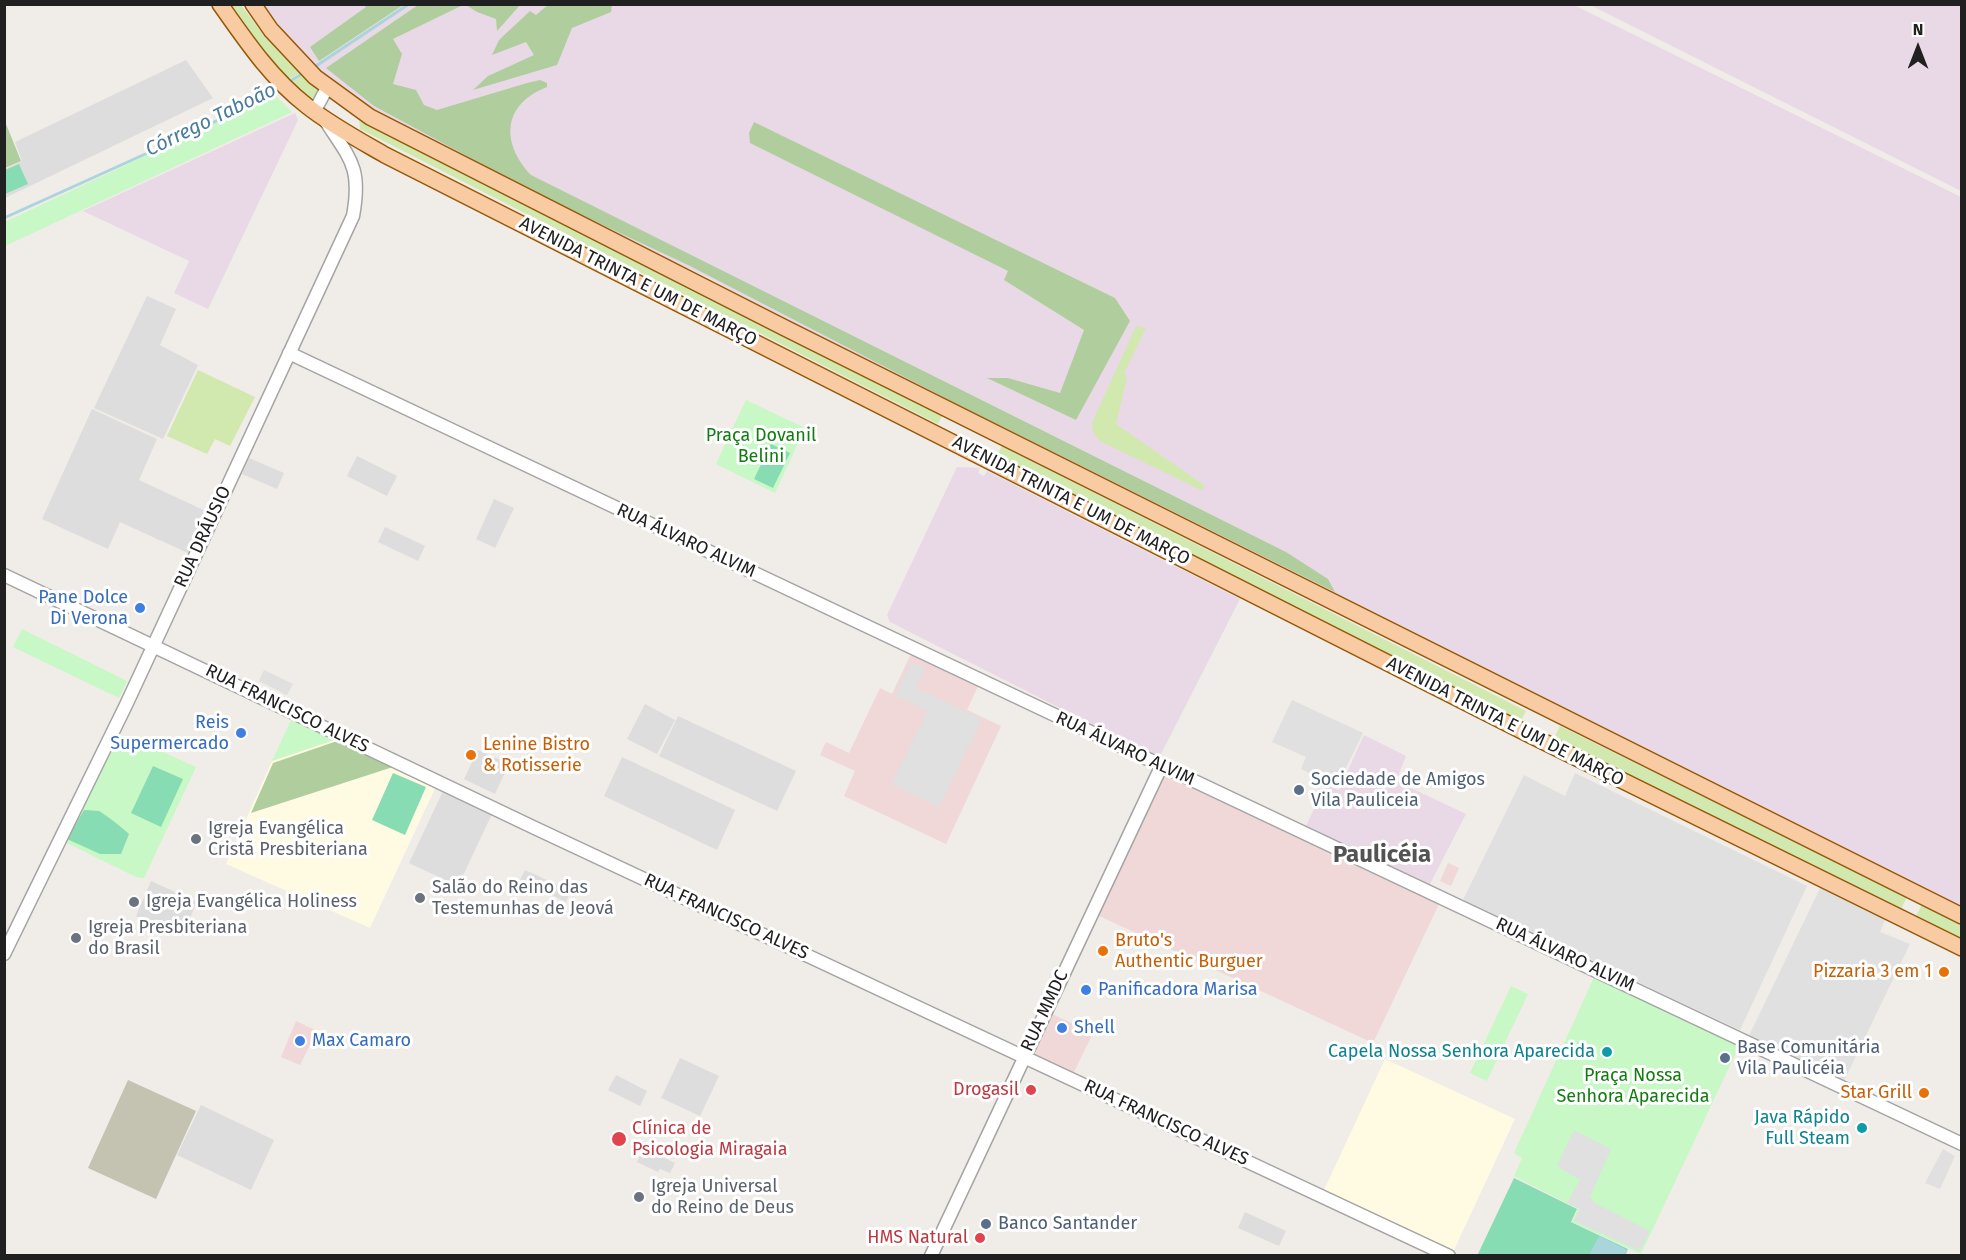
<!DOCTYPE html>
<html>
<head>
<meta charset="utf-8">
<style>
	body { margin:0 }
	#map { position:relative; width:1966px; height:1260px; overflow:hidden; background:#f0ece7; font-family:"Fira Sans",sans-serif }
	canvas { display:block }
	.frame { position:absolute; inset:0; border:6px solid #202020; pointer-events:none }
	.north { position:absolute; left:1888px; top:18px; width:60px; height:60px; -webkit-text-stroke:4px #fff; paint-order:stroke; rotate:0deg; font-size:16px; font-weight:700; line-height:24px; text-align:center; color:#202020 }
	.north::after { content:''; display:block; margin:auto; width:21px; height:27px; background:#202020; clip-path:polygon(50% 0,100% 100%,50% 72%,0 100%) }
</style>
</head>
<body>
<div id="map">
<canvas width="1966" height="1260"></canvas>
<div class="frame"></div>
<div class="north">N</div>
</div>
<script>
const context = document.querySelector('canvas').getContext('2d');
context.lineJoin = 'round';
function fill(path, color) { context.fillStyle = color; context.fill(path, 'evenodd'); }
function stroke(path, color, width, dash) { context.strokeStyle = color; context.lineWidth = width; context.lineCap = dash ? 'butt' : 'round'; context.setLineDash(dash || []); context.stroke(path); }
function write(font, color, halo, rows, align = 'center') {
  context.font = font + ' "Fira Sans",sans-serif'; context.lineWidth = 6; context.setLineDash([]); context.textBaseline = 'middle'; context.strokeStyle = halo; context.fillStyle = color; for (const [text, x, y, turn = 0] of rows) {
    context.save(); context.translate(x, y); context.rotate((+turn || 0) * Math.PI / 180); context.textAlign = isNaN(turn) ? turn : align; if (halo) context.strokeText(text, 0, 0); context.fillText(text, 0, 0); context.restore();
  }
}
fill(new Path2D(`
	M 186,60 L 213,98 L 5,198 L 5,169 L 22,161 L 15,142 Z
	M 147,296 L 176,309 L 160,345 L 198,365 L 163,439 L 94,408 Z
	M 92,409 L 157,439 L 139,480 L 210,513 L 190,554 L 120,522 L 108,549 L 42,519 Z
	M 357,456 L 397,476 L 387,496 L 347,476 Z
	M 249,458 L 284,473 L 277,489 L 242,474 Z
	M 494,499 L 514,508 L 495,548 L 476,539 Z
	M 385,527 L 425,546 L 418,561 L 378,542 Z
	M 645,704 L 675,720 L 657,754 L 627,739 Z
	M 678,716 L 796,771 L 777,811 L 659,756 Z
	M 478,750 L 509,764 L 495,794 L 464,779 Z
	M 622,757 L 735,810 L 717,850 L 604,796 Z
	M 443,791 L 492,814 L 458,886 L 409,863 Z
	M 525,870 L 571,891 L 566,902 L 520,880 Z
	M 151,881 L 197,902 L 182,936 L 136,916 Z
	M 680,1058 L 719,1076 L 700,1116 L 661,1098 Z
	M 616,1075 L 647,1091 L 640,1106 L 608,1090 Z
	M 201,1105 L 274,1140 L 251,1190 L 177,1155 Z
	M 644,1148 L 675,1163 L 670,1173 L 660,1169 L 658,1172 L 637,1162 Z
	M 1245,1212 L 1286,1231 L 1279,1246 L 1238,1228 Z`), '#dedddd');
fill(new Path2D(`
	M 911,654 L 978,686 L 967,710 L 1001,726 L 946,844 L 844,796 L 855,771 L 820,755 L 826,742 L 849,753 L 880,688 L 892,694 Z
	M 1162,773 L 1440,902 L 1373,1043 L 1097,915 Z
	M 1448,863 L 1459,868 L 1451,886 L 1440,881 Z
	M 1050,1013 L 1093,1033 L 1072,1076 L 1029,1056 Z
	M 296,1021 L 317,1031 L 300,1065 L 281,1057 Z`), '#f0d7d8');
fill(new Path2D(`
	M 264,5 L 1574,5 L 1961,197 L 1961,907 L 869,364 L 707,277 L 534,196 L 371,110 L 326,75 L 289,38 Z
	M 1590,5 L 1961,5 L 1961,191 Z
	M 295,113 L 298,120 L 208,309 L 174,293 L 189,261 L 83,211 Z
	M 957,467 L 980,468 L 978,473 L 984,476 L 987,471 L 1240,599 L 1159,758 L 890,622 L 887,615 Z
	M 1364,735 L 1406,756 L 1396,781 L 1466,814 L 1429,886 L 1306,826 L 1325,785 L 1339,790 Z`), '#e9d9e7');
fill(new Path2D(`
	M 340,738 L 437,784 L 370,928 L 226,864 L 272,761 Z
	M 1385,1059 L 1515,1119 L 1454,1250 L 1324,1190 Z`), '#fefbe2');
fill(new Path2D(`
	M 128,1080 L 196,1111 L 156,1199 L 88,1168 Z`), '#c4c3b2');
fill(new Path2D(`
	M 228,5 L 241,5 L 266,38 L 302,72 L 289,79 L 274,66 Z
	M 303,75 L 321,91 L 315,103 L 292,82 Z
	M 359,118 L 942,416 L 938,424 L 360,129 Z
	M 1136,326 L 1146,328 L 1124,373 L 1127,378 L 1116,424 L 1204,485 L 1203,491 L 1100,441 L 1093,432 L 1092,423 Z
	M 198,370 L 255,397 L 230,446 L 215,439 L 207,454 L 167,436 Z
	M 1002,446 L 1526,711 L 1520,722 L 996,457 Z
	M 1560,726 L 1907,897 L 1901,909 L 1554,738 Z
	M 1923,903 L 1961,922 L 1961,938 L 1916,916 Z`), '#d1e8af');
fill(new Path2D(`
	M 521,4 L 497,31 L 496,19 L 477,12 L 466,5 Z
	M 549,4 L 612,5 L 611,12 L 572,28 L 557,65 L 473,90 L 488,76 L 534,55 L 526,42 L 492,55 L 499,40 L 530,11 L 536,15 Z
	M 364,5 L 403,5 L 319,61 L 310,47 L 366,7 Z
	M 418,5 L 463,5 L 393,39 L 402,54 L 393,84 L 416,90 L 424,105 L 437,110 L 527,83 L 540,80 L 547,83 L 547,87 C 503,104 500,142 531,175 L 1286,552 L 1328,579 L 1335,592 L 951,401 L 690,266 L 541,196 L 374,106 L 326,68 Z
	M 4,119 L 21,161 L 5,168 L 4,168 Z
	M 754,122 L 1115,298 L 1130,321 L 1076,420 L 987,378 L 1008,378 L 1060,393 L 1084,330 L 1004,280 L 1008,271 L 750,143 L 749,133 Z
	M 340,740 L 396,766 L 251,813 L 273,763 Z`), '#b0ce9d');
fill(new Path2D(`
	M 275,95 L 292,112 L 5,246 L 5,222 Z
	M 746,400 L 805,428 L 775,493 L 716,464 Z
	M 22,629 L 127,681 L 119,698 L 13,647 Z
	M 293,716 L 340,738 L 272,761 Z
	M 116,737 L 129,737 L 196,767 L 144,878 L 136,877 L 63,841 Z
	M 1596,973 L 1741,1042 L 1641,1254 L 1572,1222 L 1578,1209 L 1514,1176 L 1522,1158 L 1514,1153 Z
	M 1511,986 L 1528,994 L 1487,1081 L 1470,1073 Z`), '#c7f8c6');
fill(new Path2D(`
	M 19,164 L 28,184 L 5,194 L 5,170 Z
	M 771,444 L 790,453 L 773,488 L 754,479 Z
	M 153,766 L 183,779 L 161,827 L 131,813 Z
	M 393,773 L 426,787 L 405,835 L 372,820 Z
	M 84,810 L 99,811 C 110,818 118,824 129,834 L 121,854 L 100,854 L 67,839 Z
	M 1514,1178 L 1577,1209 L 1571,1222 L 1628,1249 L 1625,1256 L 1477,1256 Z`), '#88dcb3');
fill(new Path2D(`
	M 911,662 L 925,668 L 916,688 L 982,719 L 939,807 L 891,784 L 927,711 L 895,696 Z
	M 264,670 L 293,684 L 287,695 L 259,681 Z
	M 1292,700 L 1363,733 L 1337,786 L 1301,769 L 1306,757 L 1272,742 Z
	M 1575,773 L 1807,886 L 1740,1030 L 1463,900 L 1524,775 L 1565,796 Z
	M 1821,886 L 1886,918 L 1880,932 L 1910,944 L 1843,1083 L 1748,1038 Z
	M 1574,1130 L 1611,1149 L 1590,1197 L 1595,1203 L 1650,1231 L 1640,1251 L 1574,1221 L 1580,1209 L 1567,1203 L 1580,1180 L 1557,1166 Z
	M 1943,1149 L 1955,1156 L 1940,1189 L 1925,1183 Z`), '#e0e0e0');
fill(new Path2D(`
	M 1599,1236 L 1627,1250 L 1624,1255 L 1589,1255 Z`), '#a9d5dc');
stroke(new Path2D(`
	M 313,68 L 409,4
	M 287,83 L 305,72
	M 4,218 L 205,127 L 279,87`), '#a9d5dc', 3);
const minor = new Path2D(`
	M 314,112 L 327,88
	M 289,353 L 1962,1144
	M 4,575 L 537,829 L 1449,1256
	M 4,954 L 126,705 L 353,216 C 362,167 350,159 325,120
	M 931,1256 L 1161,767`);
const major = new Path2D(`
	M 220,4 C 246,41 271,78 307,106 C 331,125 359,140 385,155 L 1530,735 L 1962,948
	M 253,4 L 271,30 L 315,77 L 370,117 L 785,328 L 1962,916`);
stroke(minor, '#a4a4a4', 15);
stroke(major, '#965706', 18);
stroke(minor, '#fff', 12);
stroke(major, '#f8cba3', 15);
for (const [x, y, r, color] of [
	[140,608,6,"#3f7fe0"],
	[241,733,6,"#3f7fe0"],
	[471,755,6,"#e8710a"],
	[1299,790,6,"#5c6f8a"],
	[196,839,6,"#6b7280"],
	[420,898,6,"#6b7280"],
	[134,902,6,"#6b7280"],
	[76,938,6,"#6b7280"],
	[1103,951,6,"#e8710a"],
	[1944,972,6,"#e8710a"],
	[1086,990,6,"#3f7fe0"],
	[1062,1028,6,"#3f7fe0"],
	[300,1041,6,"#3f7fe0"],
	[1607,1052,6,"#0f9aa8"],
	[1725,1058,6,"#5c6f8a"],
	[1031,1090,6,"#e0444e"],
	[1924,1093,6,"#e8710a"],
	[1862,1128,6,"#0f9aa8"],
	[619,1139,8,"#e0444e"],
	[639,1197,6,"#6b7280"],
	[986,1224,6,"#5c6f8a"],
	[980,1238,6,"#e0444e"]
]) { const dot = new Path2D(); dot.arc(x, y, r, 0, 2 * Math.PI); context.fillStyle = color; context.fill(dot); stroke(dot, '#fff', 2); }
write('18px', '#202020', '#fff', [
	["AVENIDA TRINTA E UM DE MARÇO",638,282,27],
	["AVENIDA TRINTA E UM DE MARÇO",1071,501,27],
	["RUA DRÁUSIO",203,537,-65],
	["RUA ÁLVARO ALVIM",686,541,25],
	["RUA FRANCISCO ALVES",287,709,26],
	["AVENIDA TRINTA E UM DE MARÇO",1505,722,27],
	["RUA ÁLVARO ALVIM",1125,749,25],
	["RUA FRANCISCO ALVES",726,917,25],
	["RUA ÁLVARO ALVIM",1565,955,25],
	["RUA MMDC",1045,1011,-65],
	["RUA FRANCISCO ALVES",1166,1123,25]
]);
write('18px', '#127c10', '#fff', [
	["Praça Dovanil",761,436],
	["Belini",761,457],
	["Praça Nossa",1633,1076],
	["Senhora Aparecida",1633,1097]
]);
write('18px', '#366cbe', '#fff', [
	["Pane Dolce",128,598,"right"],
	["Di Verona",128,619,"right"],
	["Reis",229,723,"right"],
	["Supermercado",229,744,"right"],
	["Panificadora Marisa",1098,990],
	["Shell",1074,1028],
	["Max Camaro",312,1041]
], 'left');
write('18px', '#c56008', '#fff', [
	["Lenine Bistro",483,745],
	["& Rotisserie",483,766],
	["Bruto's",1115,941],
	["Authentic Burguer",1115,962],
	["Pizzaria 3 em 1",1932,972,"right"],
	["Star Grill",1912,1093,"right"]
], 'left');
write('18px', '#4e5e75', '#fff', [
	["Sociedade de Amigos",1311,780],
	["Vila Pauliceia",1311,801],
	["Base Comunitária",1737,1048],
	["Vila Paulicéia",1737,1069],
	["Banco Santander",998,1224]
], 'left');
write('18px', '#5b616d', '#fff', [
	["Igreja Evangélica",208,829],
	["Cristã Presbiteriana",208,850],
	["Salão do Reino das",432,888],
	["Testemunhas de Jeová",432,909],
	["Igreja Evangélica Holiness",146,902],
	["Igreja Presbiteriana",88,928],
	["do Brasil",88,949],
	["Igreja Universal",651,1187],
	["do Reino de Deus",651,1208]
], 'left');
write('18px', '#0d838f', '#fff', [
	["Capela Nossa Senhora Aparecida",1595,1052],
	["Java Rápido",1850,1118],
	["Full Steam",1850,1139]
], 'right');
write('18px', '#be3a42', '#fff', [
	["Drogasil",1019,1090],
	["Clínica de",632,1129,"left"],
	["Psicologia Miragaia",632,1150,"left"],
	["HMS Natural",968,1238]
], 'right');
write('italic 20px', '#497b9d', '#fff', [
	["Córrego Taboão",211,120,-26]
]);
write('bold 24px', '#535353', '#fff', [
	["Paulicéia",1382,855]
]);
</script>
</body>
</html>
